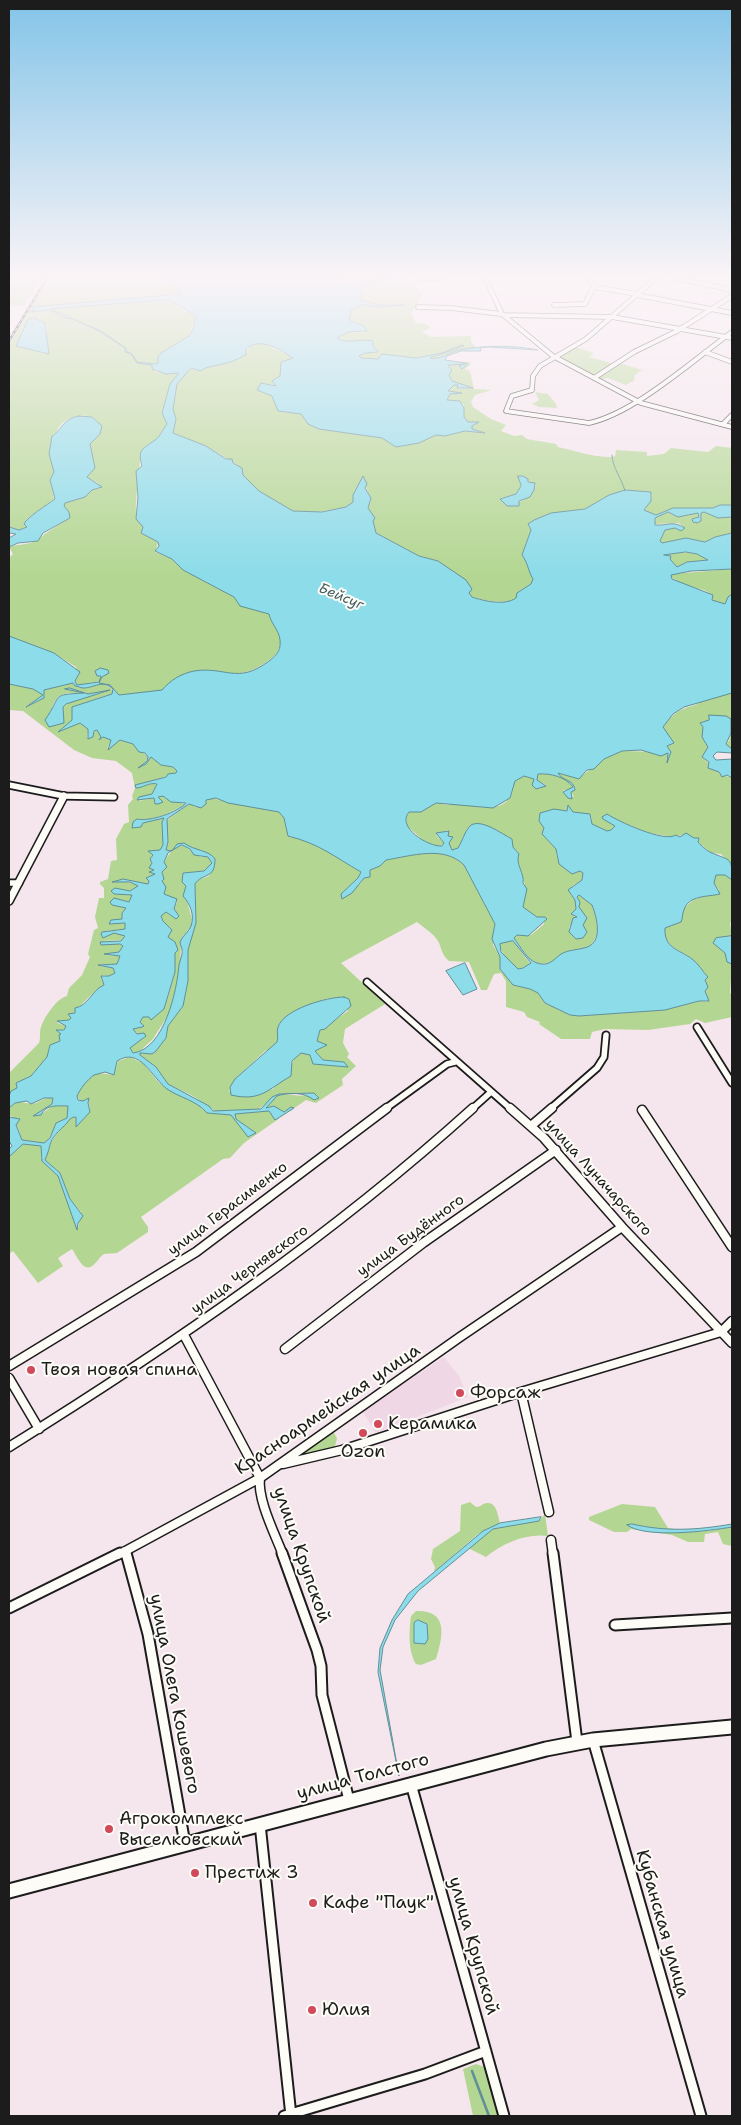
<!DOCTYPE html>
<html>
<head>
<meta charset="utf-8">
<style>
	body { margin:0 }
	#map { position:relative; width:741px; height:2125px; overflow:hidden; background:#f5e6ed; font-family:"Shantell Sans",sans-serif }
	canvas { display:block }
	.frame { position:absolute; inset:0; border:10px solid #1c1c1c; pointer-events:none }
</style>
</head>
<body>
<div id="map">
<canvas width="741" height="2125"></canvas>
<div class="frame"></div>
</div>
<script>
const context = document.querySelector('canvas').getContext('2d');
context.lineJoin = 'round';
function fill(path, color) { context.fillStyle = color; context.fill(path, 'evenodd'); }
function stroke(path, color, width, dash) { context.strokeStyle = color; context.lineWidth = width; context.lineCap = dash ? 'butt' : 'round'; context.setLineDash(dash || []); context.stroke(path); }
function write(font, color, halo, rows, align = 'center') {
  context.font = font + ' "Shantell Sans",sans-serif'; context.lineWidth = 4; context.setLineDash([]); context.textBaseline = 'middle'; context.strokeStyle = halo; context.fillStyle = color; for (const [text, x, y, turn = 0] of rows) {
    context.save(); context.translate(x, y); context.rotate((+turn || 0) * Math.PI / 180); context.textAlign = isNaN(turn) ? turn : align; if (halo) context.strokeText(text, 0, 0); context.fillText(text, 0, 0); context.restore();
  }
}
fill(new Path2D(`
	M 444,1357 L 459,1376 L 468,1397 L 376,1433 L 362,1411 Z`), '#f0d7e6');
fill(new Path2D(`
	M 9,278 L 32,278 L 26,282 L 41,278 L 24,306 L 9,306 Z
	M 49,278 L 161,278 L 164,283 L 169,282 L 181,291 L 177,295 L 38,307 L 31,312 L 53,308 L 166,300 L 173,301 L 180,308 L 196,316 L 189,336 L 161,353 L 158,363 L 140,363 L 152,365 L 155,372 L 179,374 L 170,384 L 162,413 L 167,424 C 163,429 160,436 156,440 C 152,443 146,445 143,449 C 140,452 135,507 136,513 C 137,518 141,523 143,527 L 141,533 L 158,542 L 155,552 L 172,559 L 183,570 L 234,597 L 241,606 L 269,614 C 270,623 279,629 280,638 C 281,648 277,655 269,660 C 235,686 222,664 189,673 C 178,676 170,687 160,691 C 151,694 130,693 119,695 L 110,685 L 103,684 L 111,688 L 114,693 L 72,707 L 72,720 L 58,732 L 80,723 L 88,729 L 87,738 L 97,730 L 101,737 L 99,740 L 103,737 L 111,740 L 107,749 L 120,740 L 133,744 L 148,757 L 142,767 L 151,757 L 161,765 L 176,768 L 176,773 L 145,783 L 141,787 L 154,783 L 157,786 L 152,794 L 142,797 L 139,801 L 154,798 L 155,804 L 158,797 L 163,796 L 174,802 L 186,804 C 174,811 152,822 137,819 L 132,828 L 141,827 L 143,823 L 164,818 C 159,826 166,838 162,849 L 152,853 L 151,866 L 154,870 L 151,872 L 155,876 L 148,877 L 148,884 L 123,879 L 120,881 L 137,884 L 137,887 L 130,891 L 115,888 L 112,893 L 133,894 L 129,902 L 116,899 L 126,908 L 122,913 L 122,919 L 109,924 L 125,923 L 125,929 L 105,931 L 124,934 L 123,940 L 102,941 L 120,944 L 123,946 L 119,952 L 104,955 L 120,956 L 117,964 L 100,964 L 100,966 L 113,968 L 115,973 L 109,976 L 103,975 L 101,979 L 104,985 C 96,988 72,1014 69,1020 L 60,1021 L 57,1023 L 66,1026 L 65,1029 L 57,1031 L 61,1034 L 60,1041 L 49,1048 L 47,1057 L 31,1076 L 16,1083 L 17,1088 L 9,1096 L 9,1073 L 39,1043 C 41,1037 39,1032 41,1027 C 45,1016 57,998 67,996 L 69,988 L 82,975 L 90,957 L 88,954 L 94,930 L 98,928 L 95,917 L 99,898 L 104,898 L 104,888 L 100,884 L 100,882 L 108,879 L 111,861 L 117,860 L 116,839 L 124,824 L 129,822 L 128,805 L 133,799 L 132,796 L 135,788 L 132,773 L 116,761 L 92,758 L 74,750 L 23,711 L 9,710 L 9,684 L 33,689 L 42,694 L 42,697 L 26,706 L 27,707 L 44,698 L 44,690 L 73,683 L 75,686 C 77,686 80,688 82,688 C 90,689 101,683 102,677 L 110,672 L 99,675 L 101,681 L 77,685 L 75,681 L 79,675 L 76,667 L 54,653 L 9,636 L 9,558 L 13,554 L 9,547 C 17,544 33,545 40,538 C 48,531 57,526 67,520 L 64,506 L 65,503 L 85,497 L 92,490 L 101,488 L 98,483 L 87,477 L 92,472 L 90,444 L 94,438 L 97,421 C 85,409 60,418 56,433 L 53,434 L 50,447 L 54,472 L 50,480 L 54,499 C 46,507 34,512 26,520 L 27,527 L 19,530 L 9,527 L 9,345 ZM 39,319 L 47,326 L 46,354 L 16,346 ZM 73,688 L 88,694 L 107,692 C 96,694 71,700 63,707 L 64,716 L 59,725 L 55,725 L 50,713 C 57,691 63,693 84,693 Z
	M 340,278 L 388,278 L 381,281 L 408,278 L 423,294 L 411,313 L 416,323 L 426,324 L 431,328 L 422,332 L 431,337 L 471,336 L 471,341 L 476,348 L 455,351 L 437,359 L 430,357 L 436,355 L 413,358 L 389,355 L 378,359 L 361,358 L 359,357 L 365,353 L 378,352 L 373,346 L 373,342 C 361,338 348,345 337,338 L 348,332 L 364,333 L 365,326 L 349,320 L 349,310 L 363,305 L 381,307 L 403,305 L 365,303 L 360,300 L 360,289 L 366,283 L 343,282 Z
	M 265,344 L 293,358 L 284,361 L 280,376 L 272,382 L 276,385 L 261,383 L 257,390 L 272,396 L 281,412 L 301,414 L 306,421 L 319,429 L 382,438 L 396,447 L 419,443 L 436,435 L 445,436 L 465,431 L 485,433 L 472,429 L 472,426 L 478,423 L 468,422 L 464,417 L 464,405 L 460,402 L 447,400 L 450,394 L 454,393 L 448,390 L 454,385 L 459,385 L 457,389 L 473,388 L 453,382 L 449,375 L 452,370 L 449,365 L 468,365 L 448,362 L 469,362 L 471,364 L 465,369 L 470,371 L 474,389 L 492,390 L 475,395 L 471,402 L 473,407 L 491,419 L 506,425 L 501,431 L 514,436 L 522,435 L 527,439 L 556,444 L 558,447 C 573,450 602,460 615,456 L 616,450 L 647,452 L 647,456 L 664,454 L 671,448 L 708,452 L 716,446 L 732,448 L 732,505 L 720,505 L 713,508 L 673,508 L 659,515 L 644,512 L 652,496 L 649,491 C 635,491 624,491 611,495 C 602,498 593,507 583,509 C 561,514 547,509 528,526 L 531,530 L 522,555 C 528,563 528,571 533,579 L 531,584 L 519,591 C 518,593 517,598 515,599 C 507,605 478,600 469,595 L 469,590 L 472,589 L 466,580 L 438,561 L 419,556 L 376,533 L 368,508 L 371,500 L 364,481 L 358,486 L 353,502 L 346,507 L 318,512 L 293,511 L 259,491 L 242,475 L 238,465 L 206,446 L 173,433 L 176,419 L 173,409 L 177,384 L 190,369 L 201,371 L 205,368 L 231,362 L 244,356 C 252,345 248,344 265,344 ZM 524,478 L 536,485 L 528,497 L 518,503 L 505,503 L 501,498 L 516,494 L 521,486 L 519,480 Z
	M 575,347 L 594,353 L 589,357 L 615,364 L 595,377 L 555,357 Z
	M 619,363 L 642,370 L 634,376 L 635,380 L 626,385 L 608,378 L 600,380 L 597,378 Z
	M 535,392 L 548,394 L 556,404 L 557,408 L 539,407 L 532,404 L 539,400 Z
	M 668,512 L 678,517 L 698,513 L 699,518 L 696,518 L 697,523 L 701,521 L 701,513 L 704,512 L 721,518 L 732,517 L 732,533 L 715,537 L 705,542 L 686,538 L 662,543 L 660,541 L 665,530 L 673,528 L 685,529 L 679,523 L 654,524 L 656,517 Z
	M 686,552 L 697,554 L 708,560 L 687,562 L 677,567 L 670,559 L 671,556 L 664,555 Z
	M 732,569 L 732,594 L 728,597 L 725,604 L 713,602 L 713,595 L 704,590 L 686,586 L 671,577 L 672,574 Z
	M 725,693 L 732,693 L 732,749 L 728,748 L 726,744 L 729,741 L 732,725 L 726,716 L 713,716 L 709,720 L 702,722 L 705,743 L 708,747 L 702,757 L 720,774 L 732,778 L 732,865 L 721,854 L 711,853 L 698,842 L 699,838 L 696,839 L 683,835 L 672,837 L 649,833 L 617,820 L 603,818 L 615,825 L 611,831 L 607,831 L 592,824 L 591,815 L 573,812 L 570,809 C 565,812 550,810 540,813 L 539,821 L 544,828 L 542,834 L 556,849 L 557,858 L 573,874 L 580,871 L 583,873 L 582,880 L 572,886 L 570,894 L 575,900 L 576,909 L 571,914 L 577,918 L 574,918 L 569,928 L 576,939 L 587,933 L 583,925 L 584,914 L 579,909 L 577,898 L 579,895 L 592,905 C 597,919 602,938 588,947 C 583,950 575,948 569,951 C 557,956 551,967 537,963 C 527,960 520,945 514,938 L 517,935 L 531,935 L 544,924 L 543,917 L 537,917 L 523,907 L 525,885 L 518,860 L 518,852 L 513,847 L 512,839 L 482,824 L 468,827 L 458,848 L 452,850 L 448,843 L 453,837 L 448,837 L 447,830 L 436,835 L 444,843 L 439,847 L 424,841 L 407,826 L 406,816 L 409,812 L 421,811 L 435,803 L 448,805 L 455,803 L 487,808 L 499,806 L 506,802 L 511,795 L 515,781 L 524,776 L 534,779 L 538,789 L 546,785 L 537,780 L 538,774 C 550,773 566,777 573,787 L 570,790 L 563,790 L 564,794 L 574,797 L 571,792 L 575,790 C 574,779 562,781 558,773 L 579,778 L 604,759 L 622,751 L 668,752 L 669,756 L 666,759 L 668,760 L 671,752 L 667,746 L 673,744 L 663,727 C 675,712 678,710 695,705 C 699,704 702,700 706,699 C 713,697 718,697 725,693 Z
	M 211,798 L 279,812 L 284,818 L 289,837 C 316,837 339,860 361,872 L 358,878 L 341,894 L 360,884 L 364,878 L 368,878 L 370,870 L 380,866 L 386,860 C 411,856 443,845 464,865 L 495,924 L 493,945 L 500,957 L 500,969 L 513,985 L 530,989 L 538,993 L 545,1003 L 570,1015 L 579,1016 L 665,1010 L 700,1001 L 707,1002 L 705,980 L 708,977 C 702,971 698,964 692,959 C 679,948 664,949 665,928 C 678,919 680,927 684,908 L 693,900 L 719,890 L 714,883 L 714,877 L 716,875 L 725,875 L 732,880 L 732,921 L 730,923 L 732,936 L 718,938 L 732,964 L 730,993 L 732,994 L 732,1017 L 705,1023 L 696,1019 L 690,1024 L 648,1030 L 605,1029 L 592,1032 L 590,1039 L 561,1039 L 539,1024 L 540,1022 L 527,1017 L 524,1012 L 506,1007 L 506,981 L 501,973 L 494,974 L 487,990 L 481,990 L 469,962 L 449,961 C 442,955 442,950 439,943 C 435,934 424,928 417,922 L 341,963 L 385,1004 L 345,1029 L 343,1043 L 349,1054 L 347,1057 L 356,1066 L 342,1079 L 343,1085 L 316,1103 L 306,1100 L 244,1143 L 230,1158 L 223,1159 L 141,1217 L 148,1227 L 148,1232 L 117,1253 L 104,1254 C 99,1257 97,1263 92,1266 C 83,1273 76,1254 72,1249 L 58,1258 L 63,1266 L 38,1283 L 13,1251 L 9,1254 L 9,1157 L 23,1144 L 41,1145 L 41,1158 L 58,1176 L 78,1228 L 81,1212 L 70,1199 L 60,1173 L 45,1160 C 51,1136 57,1136 70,1118 L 73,1116 L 77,1119 L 82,1119 L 90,1109 L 88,1099 L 81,1102 L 77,1096 L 80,1088 L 91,1076 L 99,1073 L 114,1075 L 118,1061 L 130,1057 L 144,1064 L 159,1083 L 200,1106 L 207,1113 L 231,1115 L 250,1137 L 255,1132 L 236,1119 L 235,1114 L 269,1111 L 279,1119 L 292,1110 L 282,1112 L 274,1106 L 267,1108 C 278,1083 298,1102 312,1093 L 279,1094 L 259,1109 L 215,1111 L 193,1096 L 168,1084 L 156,1067 L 140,1055 L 140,1053 L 148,1054 L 156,1051 L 166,1038 L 168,1026 L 183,1006 L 188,981 L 188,950 L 196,918 L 195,884 L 197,880 L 209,876 L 215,859 L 181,843 L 172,851 L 166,850 L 168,842 L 166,821 L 189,804 L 194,805 L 194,807 ZM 344,997 L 348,1011 L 320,1030 L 317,1041 L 318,1044 L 326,1045 L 315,1051 L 323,1060 L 344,1062 L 345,1067 L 327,1065 L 305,1052 L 301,1053 L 295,1057 L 291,1067 L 273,1089 L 238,1096 L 229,1091 L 235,1079 L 265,1051 L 274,1047 L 294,1012 L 326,999 Z
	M 182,845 L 201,857 L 208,857 L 212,863 L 204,871 L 183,873 L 182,876 L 186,886 L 185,894 L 192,919 L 191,926 L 181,939 L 180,974 L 170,1012 L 153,1039 L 140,1051 L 133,1053 L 130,1048 L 138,1040 L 144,1038 L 132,1029 L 138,1028 L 143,1017 L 149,1017 L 151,1019 L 165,1005 L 169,994 L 175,972 L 175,943 L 168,938 L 170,928 L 163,921 L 161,915 L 166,912 L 174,918 L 179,916 L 174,909 L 177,902 L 164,894 C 161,874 161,853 182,845 Z
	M 508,941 L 513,941 L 531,965 L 518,969 L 506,958 L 500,948 L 500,944 Z
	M 52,1097 L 52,1104 L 34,1116 L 41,1114 L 54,1105 L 67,1105 L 69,1109 L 67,1118 L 55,1124 L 54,1130 L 46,1143 L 22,1140 C 21,1135 15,1121 12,1116 L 9,1117 L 9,1108 C 20,1097 26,1106 36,1103 C 42,1100 45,1098 52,1097 Z
	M 329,1433 L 334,1433 L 337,1438 L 335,1447 L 298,1457 Z
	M 470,1502 L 476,1507 C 482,1507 482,1503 487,1503 C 497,1502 498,1517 500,1523 L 478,1534 L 434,1572 L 435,1567 L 431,1559 L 433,1549 L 460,1531 L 461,1505 Z
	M 622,1504 L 655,1507 L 668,1528 L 687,1531 L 669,1531 L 632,1524 C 671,1534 693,1534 732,1527 L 732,1546 L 723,1544 L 718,1532 L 705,1534 L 704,1542 L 688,1542 L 672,1535 L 631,1529 L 627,1532 L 614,1532 L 589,1520 L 589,1517 Z
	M 545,1514 L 548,1536 C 526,1533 503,1543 486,1557 L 468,1548 L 493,1529 L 539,1521 Z
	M 416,1611 C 449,1610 443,1636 436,1659 L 421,1665 L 416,1664 C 408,1652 409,1630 411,1616 Z
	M 476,2064 L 485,2067 L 500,2116 L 473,2116 L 463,2069 Z`), '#b3d792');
const water = new Path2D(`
	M 161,278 L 340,278 L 342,282 L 357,284 L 396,278 L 362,285 L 363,287 L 360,289 L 363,296 L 360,300 L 380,305 L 404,305 L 381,307 L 363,305 L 350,310 L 351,313 L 349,321 L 363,325 L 367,331 L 348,332 L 337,338 C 347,345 361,338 373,341 L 373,346 L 378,352 L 365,353 L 359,356 L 361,358 L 378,359 L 382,354 L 416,358 L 442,353 L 462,345 L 464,346 L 430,358 C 439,361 449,352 459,350 C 485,345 513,345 538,350 L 488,347 L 480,348 L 481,351 L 461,351 L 447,356 L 445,360 L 466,363 L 468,364 L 462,369 L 459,366 L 465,364 L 448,365 L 452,370 L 449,375 L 452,381 L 473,388 L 457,388 L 458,385 L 454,385 L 448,391 L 462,393 L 450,394 L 447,400 L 460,401 L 464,408 L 464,417 L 468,422 L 479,422 L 472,426 L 472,429 L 485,433 L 465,431 L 445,436 L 436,435 L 419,443 L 396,447 L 382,438 L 319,429 L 308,424 L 301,414 L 278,411 L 272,396 L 257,390 L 261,383 L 276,386 L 272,381 L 280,376 L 281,362 L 293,358 C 280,350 261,336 246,349 L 246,355 L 231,362 L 205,368 L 201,371 L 191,368 L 177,384 L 173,409 L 176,419 L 173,433 L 206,446 L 226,459 L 232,459 L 233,463 L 242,468 L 243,475 L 259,491 L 293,511 L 322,512 L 346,507 L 353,502 L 353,495 L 363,476 L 367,484 L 365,488 L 371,498 L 368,508 L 375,518 L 373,521 L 376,533 L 419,556 L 438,561 L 466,580 L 472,589 L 469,593 L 472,597 C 484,601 505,606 516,598 L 517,593 L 531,584 L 533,579 C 528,571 528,563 522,555 L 531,530 L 528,524 L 534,520 L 551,513 L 585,509 L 609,495 L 625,490 L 651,492 L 651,501 L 644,510 L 656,515 L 673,508 L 713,508 L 720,505 L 732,505 L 732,517 L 718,518 L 704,512 L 701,513 L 701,521 L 697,523 L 693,522 L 692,519 L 699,517 L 698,513 L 678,517 L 668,512 L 655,518 L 655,525 C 668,526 672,520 685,528 L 681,531 L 675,528 L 665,530 L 660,541 L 662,543 L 686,538 L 705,542 L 715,537 L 732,533 L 732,569 L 691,571 L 671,575 L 672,579 L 713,595 L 712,600 L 725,604 L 728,597 L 732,594 L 732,693 L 684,707 L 673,714 L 663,727 L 674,743 L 667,746 L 671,752 L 667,763 L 668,753 L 661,756 L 641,750 L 622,751 L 604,759 L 594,769 L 587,770 L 579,779 L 558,773 C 562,781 574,779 575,790 L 571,792 L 572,799 L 568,798 L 563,792 L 573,787 C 566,777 550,773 538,774 L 537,780 L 546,786 L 536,789 L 532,785 L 534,779 L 524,776 L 515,781 L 510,798 L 493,808 L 436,803 L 421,812 L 409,812 C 396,827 428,847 442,846 L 444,843 L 436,833 L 449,831 L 448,836 L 453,837 L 449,843 L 452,850 L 458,848 C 462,842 464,833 469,827 C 478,816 502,834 512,839 L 513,847 L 519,854 C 515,864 525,874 523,883 L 527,889 L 523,907 L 537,917 L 545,917 L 547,919 L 528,936 L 517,935 L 514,938 C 520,946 527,960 537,963 C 549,967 553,960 561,954 C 568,950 576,950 584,948 C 604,944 597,918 592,905 L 579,895 L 577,897 L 580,902 L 579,907 L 587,918 L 583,925 L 587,932 L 583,938 L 576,939 L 569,932 L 573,918 L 577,917 L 571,914 L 576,909 L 575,900 L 568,890 L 582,880 L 583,873 L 580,871 L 572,874 L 559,864 L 556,849 L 542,834 L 544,828 L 539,821 L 540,813 L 554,809 L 567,811 L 568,805 L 573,812 L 590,814 L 592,824 L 607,831 L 611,830 L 615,826 L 603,819 L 602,817 L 607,814 C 618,821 664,843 676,835 L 680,837 L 686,833 L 694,838 L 699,838 L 698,842 C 702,846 705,850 712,853 C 731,861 732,857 732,880 L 725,875 L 716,875 L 714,883 L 720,894 C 708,897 688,895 684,910 C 682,914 683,918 681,922 L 665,928 C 664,949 679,949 692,959 C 699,964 702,971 708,977 L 705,980 L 708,987 L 705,991 L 709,1001 L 699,1001 L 665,1010 L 579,1016 L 570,1015 L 545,1003 L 538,993 L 530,989 L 513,985 L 500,969 L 500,957 L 492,939 L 495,924 L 464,865 C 444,845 411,856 386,860 L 380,866 L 370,870 L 370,877 L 364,878 L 352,893 L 342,899 L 341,894 L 358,878 L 361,872 C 333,856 320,844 288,836 L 284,818 L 279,812 L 228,803 L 216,798 L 206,800 L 206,804 L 201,808 L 189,804 L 167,819 L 168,842 L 166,850 L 172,851 L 177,844 L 184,843 C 195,851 209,850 215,859 C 215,880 203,872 195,884 L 196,923 L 188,950 L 188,981 L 183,1006 L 168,1026 L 166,1038 L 156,1051 L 152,1054 L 140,1053 L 140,1055 L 156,1067 L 168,1084 L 209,1106 L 213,1111 L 261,1109 L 272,1097 L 279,1094 L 314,1093 L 319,1098 L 314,1100 C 304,1092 289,1092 277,1096 L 266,1108 L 274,1106 L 284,1112 L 291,1107 L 294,1108 L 275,1120 L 269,1111 L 235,1114 L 236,1119 L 256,1133 L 248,1137 L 231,1115 L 207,1113 C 196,1100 180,1098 167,1089 C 152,1078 140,1046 117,1061 L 114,1075 L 105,1072 L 94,1075 C 87,1080 80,1089 77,1096 L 78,1100 L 83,1101 L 89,1098 L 88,1103 L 90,1112 L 76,1127 L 76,1117 C 69,1117 69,1122 64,1126 C 46,1143 53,1142 45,1160 L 60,1173 L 70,1199 L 83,1216 L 78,1223 L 77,1230 L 58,1176 L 42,1161 L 41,1146 L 23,1144 L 9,1157 L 9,1149 L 12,1146 L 9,1141 L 9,1117 L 20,1119 L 16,1125 L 22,1140 L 44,1143 L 50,1138 L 56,1123 L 67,1118 L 68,1106 C 58,1106 46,1104 41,1115 L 33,1116 L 52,1104 L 53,1098 L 44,1098 L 31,1104 L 27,1101 L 15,1103 L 9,1108 L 9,1096 L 11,1091 L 17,1088 L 16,1083 L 31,1076 L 47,1057 L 50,1045 L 60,1041 L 59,1035 L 61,1034 L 56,1030 L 64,1030 L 66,1026 L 57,1021 L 69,1020 L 71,1018 L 68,1014 L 75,1013 L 75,1008 C 88,1006 92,990 104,985 L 101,976 L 109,976 L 115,973 L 113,968 L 98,965 L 117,964 L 120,956 L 104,954 L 119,952 L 123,946 L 120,944 L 101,945 L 100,942 L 121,941 L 125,936 L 114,933 L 103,938 L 101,934 L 102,932 L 125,929 L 125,923 L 109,924 L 111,920 L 122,919 L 122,913 L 126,908 L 112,905 L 110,902 L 114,898 L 129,902 L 132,895 L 114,894 L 111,891 L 115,888 L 130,891 L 138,886 L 130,882 L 112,882 L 123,879 L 148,884 L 149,881 L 146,878 L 155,874 L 149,872 L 154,870 L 149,868 L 152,863 L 150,859 L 153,855 L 148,851 L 160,850 L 163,845 L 162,822 L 164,818 L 143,823 L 141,827 L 132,828 L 133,822 L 137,819 C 150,822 178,812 186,803 L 171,802 L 163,796 L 158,797 L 163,802 L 158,804 L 155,804 L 154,798 L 137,800 L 139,797 L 152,794 L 157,784 C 149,782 143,788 136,788 L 135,785 L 166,777 L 168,774 L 176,773 L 177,771 L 173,767 L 161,765 L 151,757 L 146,764 L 138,768 L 147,761 L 148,757 L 145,753 L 139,752 L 133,744 L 120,740 L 108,750 L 111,740 L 103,737 L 99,740 L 101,737 L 97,730 L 94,731 L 93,737 L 88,739 L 88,729 L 80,723 L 58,732 L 72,720 L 72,707 L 112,694 L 113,689 C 102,679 95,688 83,688 C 80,688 78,686 75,686 L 73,683 L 44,690 L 44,698 L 26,707 L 43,695 L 33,689 L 9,684 L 9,636 L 54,653 L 80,672 L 75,681 L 77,685 L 99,682 L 101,676 L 97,676 L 95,671 L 100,668 L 108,670 L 109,673 L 102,677 L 99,683 L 110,685 L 119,695 L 162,690 C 171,680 180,674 194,671 C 226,666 237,685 269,661 C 274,657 279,653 280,646 C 282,632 271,625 269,614 L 240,606 L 234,597 L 183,570 L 172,559 L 155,551 L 159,546 L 158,542 L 141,533 L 143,527 L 136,519 L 138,497 L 136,471 L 142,466 C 137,449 143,449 155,440 C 160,437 163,429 167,424 L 162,413 L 170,384 L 179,373 L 166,374 L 152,369 L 152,365 L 137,363 L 131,354 L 125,352 L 125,348 L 99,331 L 73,319 L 64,318 L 51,310 L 29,312 L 35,310 L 32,307 L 180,294 L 181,291 L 169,282 L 163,283 ZM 170,300 L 196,316 L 193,329 L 189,336 L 161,353 L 158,357 L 158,363 L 156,364 L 137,362 L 132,354 L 126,351 L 126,348 L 101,331 L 50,309 ZM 686,552 L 697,554 L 708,560 L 687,562 L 677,567 L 670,559 L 671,556 L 664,555 ZM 182,845 L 190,849 L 194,855 L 208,857 L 212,863 L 204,871 L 183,873 L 182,882 L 186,886 L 183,896 C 190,904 195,915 191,926 C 189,932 182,936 180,942 C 180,945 182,947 182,950 C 183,954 180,960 179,965 C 177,989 165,1049 133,1053 L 130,1048 L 146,1036 L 144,1033 L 137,1034 L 133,1029 L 142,1027 L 144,1026 L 140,1022 L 143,1017 L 149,1017 L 151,1020 L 164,1009 L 175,972 L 175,953 L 178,950 L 175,942 L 168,937 L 172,930 L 163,921 L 161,916 L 166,912 L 176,919 L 179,916 L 174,909 L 177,899 L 164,894 L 166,887 L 162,881 L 164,879 L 162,872 L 167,867 L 164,862 L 168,853 ZM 513,941 L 531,963 L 523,968 L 518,969 L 501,952 L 500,944 Z
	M 34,318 L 45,323 L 49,354 L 16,346 L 28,320 Z
	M 79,416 L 92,417 L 102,426 L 100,434 L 90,444 L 95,468 L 87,477 L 102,487 L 92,490 L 85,497 L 65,503 L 64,506 L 69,512 L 70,518 L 43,533 L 38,541 L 18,543 L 9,547 L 9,538 L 16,534 L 9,533 L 9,527 L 19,530 L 27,527 L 24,524 C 27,517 47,505 55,499 L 50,480 L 54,472 L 49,454 L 52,436 C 62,430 62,419 79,416 Z
	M 518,476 L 523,476 L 528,479 L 528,482 L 535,483 L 534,490 L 530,497 L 519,501 L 519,506 L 507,506 L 500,499 L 516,494 L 521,486 Z
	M 70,688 L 88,694 L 110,690 L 66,704 L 63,707 L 64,723 L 49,727 L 45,720 C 63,694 50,695 84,693 L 65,689 Z
	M 709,715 L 726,716 L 731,719 L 731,733 L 726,744 L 732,749 L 732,753 L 717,752 L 713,756 L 716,760 L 732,759 L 732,778 L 727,775 L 722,777 L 719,772 L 708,768 L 709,762 L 702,757 L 708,747 L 702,737 L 703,727 L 700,723 L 709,720 Z
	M 732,936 L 732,964 L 727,962 L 725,953 L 713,943 L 716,938 Z
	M 465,963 L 477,989 L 463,995 L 446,971 Z
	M 344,997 L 349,999 L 351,1006 L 325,1029 L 320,1030 L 317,1041 L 327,1045 L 315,1051 L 323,1060 L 344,1062 L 348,1067 L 313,1064 L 310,1055 L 301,1053 L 292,1061 L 291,1076 C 268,1089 261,1102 231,1095 L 230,1087 L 235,1079 L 277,1042 C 279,1037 276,1033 278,1027 C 284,1009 327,997 344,997 Z
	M 541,1517 L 539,1521 L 493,1529 L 418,1591 L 395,1620 L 383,1647 L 380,1670 L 399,1776 L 378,1672 L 380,1648 L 392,1620 L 408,1594 L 483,1531 L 500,1523 Z
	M 632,1524 C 667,1532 697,1530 732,1524 L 732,1527 C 709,1531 646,1539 627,1525 Z
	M 418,1620 L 427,1624 L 428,1639 L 425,1644 L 414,1643 L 414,1623 Z`);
fill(water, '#8cdce9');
stroke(water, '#5f8f97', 1);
stroke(new Path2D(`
	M 612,455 C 612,467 622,479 625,491`), '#5f8f97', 1);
stroke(new Path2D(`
	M 472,2071 L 489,2116`), '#5f8f97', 2.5);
const minorFar3 = new Path2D(`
	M 485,278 L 502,314 L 553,356 L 641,403 L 732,427
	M 656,278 L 586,339 L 540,366 L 533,376 L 532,390 L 512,396 L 506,411 L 589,423 C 635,413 693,360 732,332
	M 675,278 L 732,290
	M 420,279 L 439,278
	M 594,287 L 638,294
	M 637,295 L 732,313
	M 554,305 L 585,304 L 594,286 L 588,278
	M 418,307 L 451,308 L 501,314
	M 503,315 L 612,317 L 732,338
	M 705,352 L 732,362
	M 594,378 L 634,352 L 677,331 L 732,296
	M 723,424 L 732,415`);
const minorFar2 = new Path2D(`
	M 9,785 L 64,796 L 114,797
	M 9,883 L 19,883
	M 367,982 L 511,1109
	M 697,1027 L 732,1083
	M 385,1109 L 447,1064 L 455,1062
	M 472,1109 L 491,1092
	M 550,1109 L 597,1068 L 604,1057 L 606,1035`);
const minorFar1 = new Path2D(`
	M 510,1108 L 544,1138 L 622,1227 L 732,1343
	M 642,1110 L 732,1247
	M 531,1126 L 552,1108
	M 184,1335 L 260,1478 C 257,1499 275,1534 283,1555
	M 285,1349 L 423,1243 L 556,1150
	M 9,1366 L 196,1252 L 387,1108
	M 9,1378 L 39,1429
	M 521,1392 L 549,1512
	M 9,1447 C 173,1345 330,1237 473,1108
	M 283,1464 L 342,1450 L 521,1392 L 721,1332 L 732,1321
	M 551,1540 L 553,1555
	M 125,1551 L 126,1555
	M 118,1555 L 260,1478 L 460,1337 L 622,1227`);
const minor = new Path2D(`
	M 126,1553 L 148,1634 L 185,1844
	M 282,1553 L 317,1650 L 321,1666 L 322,1695 L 349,1800
	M 553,1553 L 577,1742
	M 9,1608 L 120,1553
	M 615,1625 L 732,1618
	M 593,1740 L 701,2116
	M 411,1784 L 504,2116
	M 260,1824 L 291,2116
	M 284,2116 L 425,2074 L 486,2051`);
const tertiary = new Path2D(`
	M 9,901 L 64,796`);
const secondary = new Path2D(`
	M 9,1891 L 546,1749 L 593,1740 L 732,1727`);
stroke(minorFar3, '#1c1c1c', 5.5);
stroke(minorFar2, '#1c1c1c', 9);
stroke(minorFar1, '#1c1c1c', 11);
stroke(minor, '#1c1c1c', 13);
stroke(tertiary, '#1c1c1c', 10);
stroke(secondary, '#1c1c1c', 17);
stroke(minorFar3, '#fdfcf7', 4);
stroke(minorFar2, '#fdfcf7', 5.5);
stroke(minorFar1, '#fdfcf7', 8);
stroke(minor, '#fdfcf7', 9);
stroke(tertiary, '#fdfcf7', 7);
stroke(secondary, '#fdfcf7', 13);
const rail = new Path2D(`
	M 9,341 L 47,278`);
stroke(rail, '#1c1c1c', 2.5);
stroke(rail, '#fdfcf7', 1, [3]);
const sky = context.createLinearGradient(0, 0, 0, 576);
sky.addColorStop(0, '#83c4e8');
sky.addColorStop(0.48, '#faf4f7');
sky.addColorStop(1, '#faf4f700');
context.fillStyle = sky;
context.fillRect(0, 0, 741, 576);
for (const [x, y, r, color] of [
	[31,1370,5,"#d1495b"],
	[460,1393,5,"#d1495b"],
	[378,1424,5,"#d1495b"],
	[363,1433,5,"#d1495b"],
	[109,1829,5,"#d1495b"],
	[195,1873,5,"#d1495b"],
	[313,1903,5,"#d1495b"],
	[312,2010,5,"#d1495b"]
]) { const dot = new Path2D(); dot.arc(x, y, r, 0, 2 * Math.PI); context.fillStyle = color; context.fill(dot); stroke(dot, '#fdfcf7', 2); }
write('italic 14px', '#435f64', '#fdfcf7', [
	["Бейсуг",341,597,23]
]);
write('15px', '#1c1c1c', '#fdfcf7', [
	["улица Луначарского",598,1178,48],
	["улица Герасименко",228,1209,-37],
	["улица Будённого",411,1236,-36],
	["улица Чернявского",250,1270,-36]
]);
write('18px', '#1c1c1c', '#fdfcf7', [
	["Твоя новая спина",41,1370],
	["Форсаж",470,1393],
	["Керамика",388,1424],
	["Ozon",363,1452,"center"],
	["Агрокомплекс",119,1819],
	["Выселковский",119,1840],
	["Престиж 3",205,1873],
	["Кафе \"Паук\"",323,1903],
	["Юлия",322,2010]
], 'left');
write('18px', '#1c1c1c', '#fdfcf7', [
	["Красноармейская улица",328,1410,-34],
	["улица Крупской",301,1555,71],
	["улица Олега Кошевого",174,1694,79],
	["улица Толстого",363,1777,-15],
	["Кубанская улица",662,1924,74],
	["улица Крупской",473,1946,74]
]);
</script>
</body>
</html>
